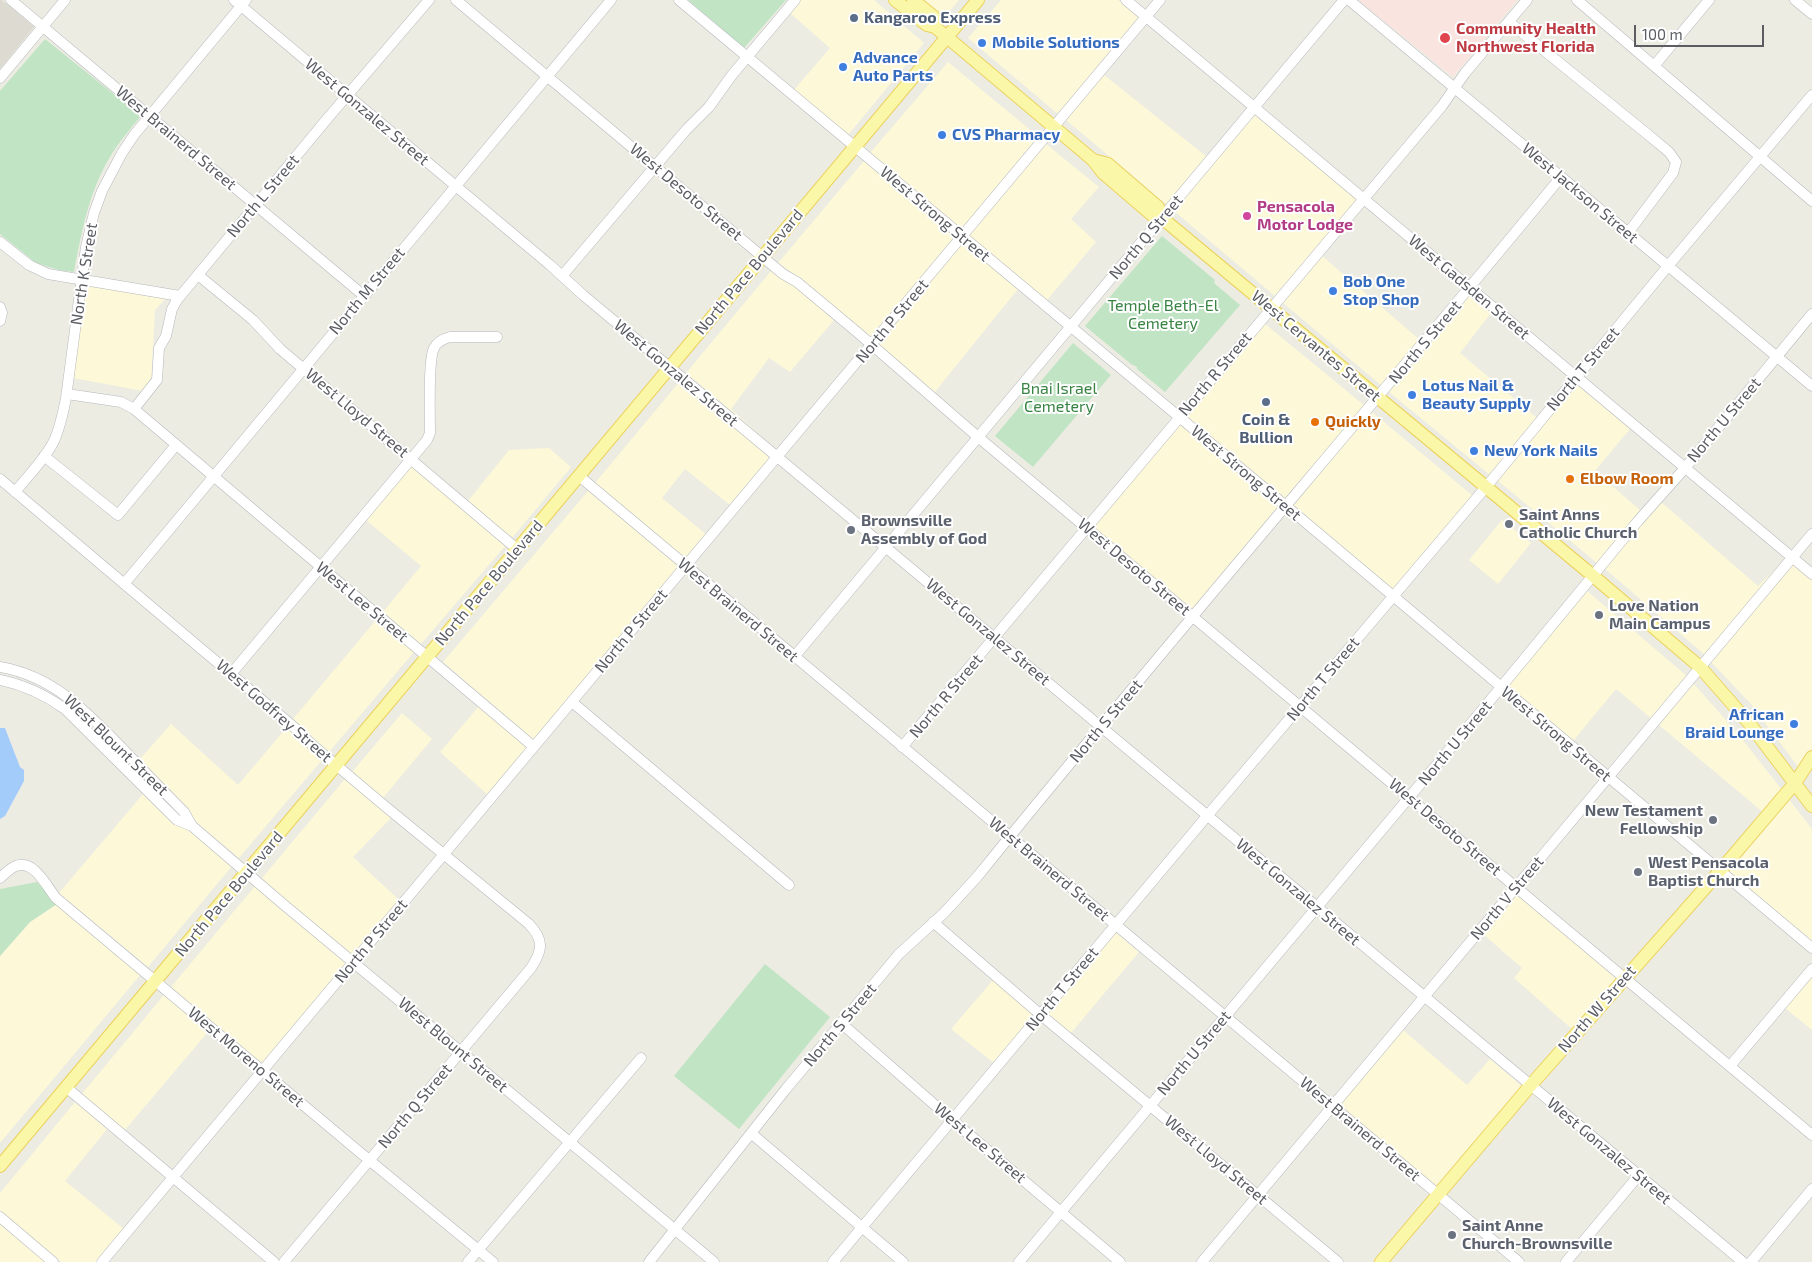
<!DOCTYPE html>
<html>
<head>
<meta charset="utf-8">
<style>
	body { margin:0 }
	#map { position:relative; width:1812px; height:1262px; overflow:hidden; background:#edece3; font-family:"Exo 2",sans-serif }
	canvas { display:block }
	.scale { position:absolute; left:1634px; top:25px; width:130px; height:22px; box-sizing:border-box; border:2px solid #5b5d63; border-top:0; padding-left:6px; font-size:15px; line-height:18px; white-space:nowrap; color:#5b5d63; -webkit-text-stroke:4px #fff; paint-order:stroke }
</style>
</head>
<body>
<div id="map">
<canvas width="1812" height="1262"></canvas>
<div class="scale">100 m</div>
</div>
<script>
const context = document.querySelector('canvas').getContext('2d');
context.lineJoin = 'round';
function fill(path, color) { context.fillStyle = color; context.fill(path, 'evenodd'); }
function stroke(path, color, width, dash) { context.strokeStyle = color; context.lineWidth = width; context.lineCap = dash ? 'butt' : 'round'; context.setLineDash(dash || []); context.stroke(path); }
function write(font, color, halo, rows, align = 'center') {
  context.font = font + ' "Exo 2",sans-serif'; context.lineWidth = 4; context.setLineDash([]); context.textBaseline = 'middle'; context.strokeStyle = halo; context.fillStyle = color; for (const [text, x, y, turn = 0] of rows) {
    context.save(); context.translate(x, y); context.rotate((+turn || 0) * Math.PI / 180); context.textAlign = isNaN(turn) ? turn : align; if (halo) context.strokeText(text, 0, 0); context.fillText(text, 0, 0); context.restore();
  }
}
fill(new Path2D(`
	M 801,0 L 874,0 L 924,43 L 848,135 L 794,90 L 830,48 L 790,13 Z
	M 923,0 L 959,0 L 944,18 Z
	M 1001,0 L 1118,0 L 1140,18 L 1059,115 L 968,38 Z
	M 948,62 L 1040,138 L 962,230 L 870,153 Z
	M 1104,75 L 1207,157 L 1167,205 L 1066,120 Z
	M 1254,114 L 1357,199 L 1275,296 L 1174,211 Z
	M 1046,144 L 1099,187 L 1071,219 L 1096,242 L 1047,300 L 969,236 Z
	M 864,161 L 956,238 L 871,339 L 800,278 L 778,263 Z
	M 963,243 L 1018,289 L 934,393 L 878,345 Z
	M 1321,255 L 1420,340 L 1382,386 L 1282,302 Z
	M 772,270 L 794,286 L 834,320 L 790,372 L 769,358 L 731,409 L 767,441 L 686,373 Z
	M 85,285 L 165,299 L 155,310 L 151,381 L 143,391 L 73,378 Z
	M 1469,295 L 1491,313 L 1460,353 L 1537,418 L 1490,475 L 1389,392 Z
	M 1264,323 L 1365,406 L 1286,500 L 1185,416 Z
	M 680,381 L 771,458 L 731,506 L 685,469 L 662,498 L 707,535 L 686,560 L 595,483 Z
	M 1576,384 L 1630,429 L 1595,471 L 1641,511 L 1597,563 L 1497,480 Z
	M 1372,412 L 1473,496 L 1393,590 L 1293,505 Z
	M 1179,424 L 1280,507 L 1193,610 L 1093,526 Z
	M 549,448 L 571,467 L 512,538 L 468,501 L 509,450 Z
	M 411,466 L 505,546 L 421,644 L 383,612 L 421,566 L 366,520 Z
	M 588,491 L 679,567 L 534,740 L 443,662 Z
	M 1661,502 L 1758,586 L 1786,559 L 1705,655 L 1604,568 Z
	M 1502,520 L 1531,543 L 1498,584 L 1469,560 Z
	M 1793,564 L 1812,581 L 1812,749 L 1799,768 L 1751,704 L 1711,662 Z
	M 1586,590 L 1687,676 L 1652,719 L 1616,689 L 1573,741 L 1508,686 Z
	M 376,620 L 414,652 L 329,752 L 293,719 Z
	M 1693,683 L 1734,729 L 1783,791 L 1764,813 L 1659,725 Z
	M 479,706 L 527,748 L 488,795 L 440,752 Z
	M 402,713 L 432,739 L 383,798 L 352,772 Z
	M 171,724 L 238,785 L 287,727 L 322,760 L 239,858 L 196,822 L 188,808 L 140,759 Z
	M 345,779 L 391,818 L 353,857 L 399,900 L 353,955 L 286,900 L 262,878 Z
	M 143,794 L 173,824 L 192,832 L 232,866 L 148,967 L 59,893 Z
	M 1788,798 L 1812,829 L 1812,941 L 1727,870 Z
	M 255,886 L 279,908 L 346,963 L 263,1064 L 171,987 Z
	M 1516,894 L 1618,978 L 1573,1030 L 1514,978 L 1522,968 L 1483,934 Z
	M 57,904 L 141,974 L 0,1143 L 0,956 L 30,922 Z
	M 1116,933 L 1139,952 L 1071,1033 L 1048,1014 Z
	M 1812,976 L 1812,1030 L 1785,1008 Z
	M 993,980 L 1035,1016 L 994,1063 L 951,1029 Z
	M 164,995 L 208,1032 L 124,1131 L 81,1095 Z
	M 1403,1030 L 1467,1085 L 1490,1059 L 1523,1087 L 1438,1188 L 1340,1105 Z
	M 75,1102 L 107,1129 L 65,1181 L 124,1229 L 96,1262 L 61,1262 L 0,1211 L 0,1193 Z
	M 0,1224 L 45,1262 L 0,1262 Z`), '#fcf8d8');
fill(new Path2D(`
	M 0,0 L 2,0 L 34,27 L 0,69 Z`), '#dddbd1');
fill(new Path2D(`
	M 1358,0 L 1517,0 L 1453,77 Z`), '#fae4df');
fill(new Path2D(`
	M 688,0 L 786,0 L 744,48 Z
	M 45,39 L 141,116 C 132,127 123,137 115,149 C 90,186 82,229 74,272 L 59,270 L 36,263 L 0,234 L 0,91 Z
	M 1162,236 L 1215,280 L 1214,283 L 1240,305 L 1165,392 L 1137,369 L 1137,367 L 1131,364 L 1085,326 Z
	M 1073,343 L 1111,375 L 1033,467 L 995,436 Z
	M 37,882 L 57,904 L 30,922 L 0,956 L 0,889 Z
	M 765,964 L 830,1017 L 739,1129 L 674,1076 Z`), '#c0e4c4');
fill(new Path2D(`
	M 0,728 L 5,728 L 20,767 L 24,770 L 24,781 L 5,816 L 0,819 Z`), '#a4ccfb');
const minor = new Path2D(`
	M 11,0 L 363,295
	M 234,0 L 550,265 L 583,295 L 1743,1262
	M 456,0 L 783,274 L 797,282 L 857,332 L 978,437 L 1812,1135
	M 679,0 L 1286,506 L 1812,948
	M 1126,0 L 1812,574
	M 1349,0 L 1812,386
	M 1577,0 L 1812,201
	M 1795,0 L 1812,14
	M 1509,22 L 1646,133 L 1669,152 L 1676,162 L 1673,173 L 1628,233
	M 1654,66 L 1709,0
	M 0,78 L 65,0
	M 0,242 L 29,265 L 48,274 L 180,296
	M 198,275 L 253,320 L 280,349 L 517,549
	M 562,276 L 686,130 L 709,107 L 732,75 L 795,0
	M 0,307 L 2,313 L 0,321
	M 67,394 L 121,402 L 134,409 L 534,747
	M 134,409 L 157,380 L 159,348 L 166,336 L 172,309 L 177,300 L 327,119 L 429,0
	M 44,456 L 118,515 L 176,445
	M 579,476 L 1519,1262
	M 0,479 L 295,728 L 310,743 L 386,807 L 529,924 C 544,940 543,950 531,968 L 284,1262
	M 15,492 C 28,476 43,461 53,443 C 60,429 63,413 66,398 L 86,247 L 94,213 L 102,191 L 122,153 L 134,135 L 246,0
	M 124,584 L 611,0
	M 794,657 L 1344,0
	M 0,667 C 53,676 87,712 122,748 C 143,770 163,791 184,812 L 192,826
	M 231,674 L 427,440 L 430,433 C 430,416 428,360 434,348 C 437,342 443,339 450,337 L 497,337
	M 0,680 C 25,685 45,695 65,709 L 177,820 L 192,826 L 283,904 L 714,1262
	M 572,702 L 789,885
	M 902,747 L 1442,106 L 1465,73 L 1527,0
	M 0,878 C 5,874 10,868 16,866 C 34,859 47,887 56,898 L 369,1160 L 493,1262
	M 933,922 L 1041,1015 L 1338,1262
	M 841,1023 L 952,1120 L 1120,1262
	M 1730,1066 L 1812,969
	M 67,1088 L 274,1262
	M 752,1134 L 903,1262
	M 0,1217 L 53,1262
	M 102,1262 L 1160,0
	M 468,1262 L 641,1058
	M 649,1262 L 786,1089 L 899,954 L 944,913 L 977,877 C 1168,641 1368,412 1561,177
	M 833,1262 L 1207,816 L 1486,487 L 1668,266 L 1812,95
	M 1019,1262 L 1459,738 L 1638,521 L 1685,468 L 1812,314
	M 1202,1262 L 1812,534
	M 1566,1262 L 1639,1175
	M 1751,1262 L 1812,1189`);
const major = new Path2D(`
	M 895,0 L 927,25 L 935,27 L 1093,160 L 1103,173 L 1152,215 L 1162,218 L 1592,575 L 1700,667 L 1749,723 L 1812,806
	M 913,0 L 934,17 L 935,27
	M 1093,160 L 1108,164 L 1158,207 L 1162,218
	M 0,1166 L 978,0
	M 1381,1262 L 1530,1086 L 1720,871 L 1795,783 L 1812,757`);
stroke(minor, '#b5b7bc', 11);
stroke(major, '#ebd25e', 14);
stroke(minor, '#fff', 10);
stroke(major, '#fbf7a9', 12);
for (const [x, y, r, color] of [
	[854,18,5,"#5c6f8a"],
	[1445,38,6,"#e0444e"],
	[982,43,5,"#3f7fe0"],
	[843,67,5,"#3f7fe0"],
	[942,135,5,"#3f7fe0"],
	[1247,216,5,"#d1479c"],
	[1333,291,5,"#3f7fe0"],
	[1412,395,5,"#3f7fe0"],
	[1266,402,5,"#5c6f8a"],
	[1315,422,5,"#e8710a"],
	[1474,451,5,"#3f7fe0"],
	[1570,479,5,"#e8710a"],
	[1509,524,5,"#6b7280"],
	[851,530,5,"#6b7280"],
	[1599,615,5,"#6b7280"],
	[1794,724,5,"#3f7fe0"],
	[1713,820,5,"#6b7280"],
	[1638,872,5,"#6b7280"],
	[1452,1235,5,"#6b7280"]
]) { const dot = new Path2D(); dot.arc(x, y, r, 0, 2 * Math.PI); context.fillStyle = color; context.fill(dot); stroke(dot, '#fff', 2); }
write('bold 16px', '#4e5e75', '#fff', [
	["Kangaroo Express",864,18],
	["Coin &",1266,420,"center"],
	["Bullion",1266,438,"center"]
], 'left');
write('bold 16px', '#be3a42', '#fff', [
	["Community Health",1456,29],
	["Northwest Florida",1456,47]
], 'left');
write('bold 16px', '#366cbe', '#fff', [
	["Mobile Solutions",992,43],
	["Advance",853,58],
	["Auto Parts",853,76],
	["CVS Pharmacy",952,135],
	["Bob One",1343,282],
	["Stop Shop",1343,300],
	["Lotus Nail &",1422,386],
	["Beauty Supply",1422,404],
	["New York Nails",1484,451],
	["African",1784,715,"right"],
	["Braid Lounge",1784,733,"right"]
], 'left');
write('16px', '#5b5d63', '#fff', [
	["West Gonzalez Street",367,112,40],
	["West Brainerd Street",176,138,40],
	["West Desoto Street",686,192,40],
	["West Jackson Street",1580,193,40],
	["North L Street",263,196,-50],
	["West Strong Street",935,214,40],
	["North Q Street",1146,237,-50],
	["North Pace Boulevard",749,272,-50],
	["North K Street",84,274,-81],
	["West Gadsden Street",1469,287,40],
	["North M Street",367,291,-50],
	["North P Street",892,321,-50],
	["North S Street",1425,342,-50],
	["West Cervantes Street",1316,346,40],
	["North T Street",1583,369,-50],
	["West Gonzalez Street",676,373,40],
	["North R Street",1215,374,-50],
	["West Lloyd Street",357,413,40],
	["North U Street",1724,420,-50],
	["West Strong Street",1246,473,40],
	["West Desoto Street",1134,567,40],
	["North Pace Boulevard",489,583,-50],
	["West Lee Street",362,602,40],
	["West Brainerd Street",738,610,40],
	["North P Street",631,631,-50],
	["West Gonzalez Street",988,632,40],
	["North T Street",1323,679,-50],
	["North R Street",946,696,-50],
	["West Godfrey Street",274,711,41],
	["North S Street",1106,721,-50],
	["West Strong Street",1556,734,40],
	["North U Street",1455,743,-50],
	["West Blount Street",116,745,44],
	["West Desoto Street",1445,827,40],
	["West Brainerd Street",1049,869,40],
	["West Gonzalez Street",1298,892,40],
	["North Pace Boulevard",229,894,-50],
	["North V Street",1507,898,-50],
	["North P Street",371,941,-50],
	["North T Street",1062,989,-50],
	["North W Street",1597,1009,-49],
	["North S Street",840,1025,-50],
	["West Blount Street",453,1045,40],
	["North U Street",1194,1053,-50],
	["West Moreno Street",246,1057,40],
	["North Q Street",415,1106,-50],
	["West Brainerd Street",1360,1129,40],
	["West Lee Street",980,1143,40],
	["West Gonzalez Street",1609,1151,40],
	["West Lloyd Street",1216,1160,40]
]);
write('bold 16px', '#b23c85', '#fff', [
	["Pensacola",1257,207],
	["Motor Lodge",1257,225]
], 'left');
write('16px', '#398444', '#fff', [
	["Temple Beth-El",1163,306],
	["Cemetery",1163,324],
	["Bnai Israel",1059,389],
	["Cemetery",1059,407]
]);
write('bold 16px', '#c56008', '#fff', [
	["Quickly",1325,422],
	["Elbow Room",1580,479]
], 'left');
write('bold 16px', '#5b616d', '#fff', [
	["Saint Anns",1519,515],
	["Catholic Church",1519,533],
	["Brownsville",861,521],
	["Assembly of God",861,539],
	["Love Nation",1609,606],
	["Main Campus",1609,624],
	["New Testament",1703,811,"right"],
	["Fellowship",1703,829,"right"],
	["West Pensacola",1648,863],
	["Baptist Church",1648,881],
	["Saint Anne",1462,1226],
	["Church-Brownsville",1462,1244]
], 'left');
</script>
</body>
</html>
